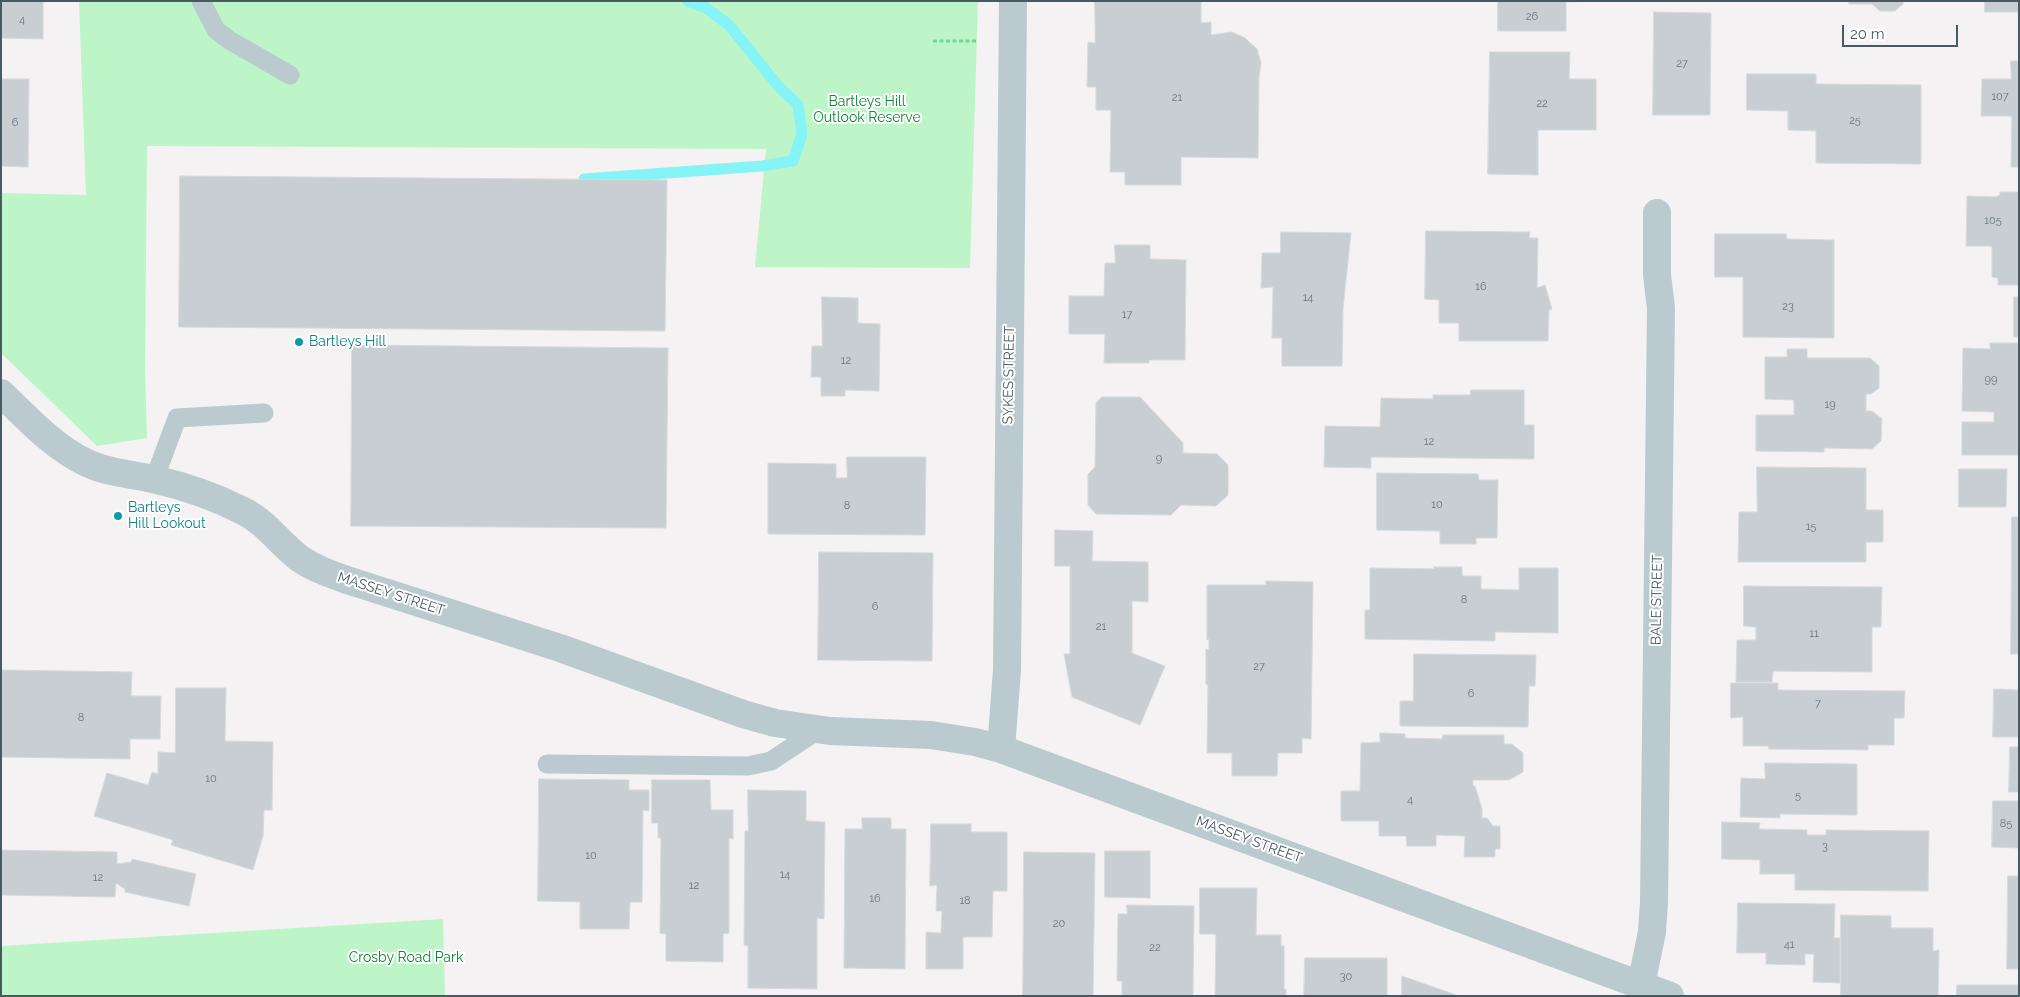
<!DOCTYPE html>
<html>
<head>
<meta charset="utf-8">
<style>
	body { margin:0 }
	#map { position:relative; width:2020px; height:997px; overflow:hidden; background:#f4f2f2; font-family:Raleway,sans-serif }
	canvas { display:block }
	.frame { position:absolute; inset:0; border:2px solid #475a62; pointer-events:none }
	.scale { position:absolute; left:1842px; top:25px; width:116px; height:22px; box-sizing:border-box; border:2px solid #475a62; border-top:0; padding-left:6px; font-size:15px; line-height:18px; white-space:nowrap; color:#475a62; -webkit-text-stroke:4px #fff; paint-order:stroke }
</style>
</head>
<body>
<div id="map">
<canvas width="2020" height="997"></canvas>
<div class="frame"></div>
<div class="scale">20 m</div>
</div>
<script>
const context = document.querySelector('canvas').getContext('2d');
context.lineJoin = 'round';
function fill(path, color) { context.fillStyle = color; context.fill(path, 'evenodd'); }
function stroke(path, color, width, dash) { context.strokeStyle = color; context.lineWidth = width; context.lineCap = dash ? 'butt' : 'round'; context.setLineDash(dash || []); context.stroke(path); }
function write(font, color, halo, rows, align = 'center') {
  context.font = font + ' Raleway,sans-serif'; context.lineWidth = 4; context.setLineDash([]); context.textBaseline = 'middle'; context.strokeStyle = halo; context.fillStyle = color; for (const [text, x, y, turn = 0] of rows) {
    context.save(); context.translate(x, y); context.rotate((+turn || 0) * Math.PI / 180); context.textAlign = isNaN(turn) ? turn : align; if (halo) context.strokeText(text, 0, 0); context.fillText(text, 0, 0); context.restore();
  }
}
fill(new Path2D(`
	M 79,1 L 978,1 L 970,268 L 755,267 L 766,149 L 147,146 L 145,369 L 147,438 L 97,446 L 1,353 L 1,193 L 86,195 Z
	M 443,919 L 445,996 L 1,996 L 1,946 Z`), '#bdf5c9');
stroke(new Path2D(`
	M 584,179 L 762,166 L 793,161 L 802,134 L 798,105 L 779,87 L 729,25 L 706,8 L 688,1`), '#86f3f6', 11);
const building = new Path2D(`
	M 1,1 L 43,1 L 43,39 L 1,38 Z
	M 1095,1 L 1201,1 L 1201,23 L 1211,22 L 1211,35 L 1232,32 L 1245,38 L 1257,49 L 1261,63 L 1259,77 L 1258,158 L 1181,157 L 1181,185 L 1125,185 L 1125,172 L 1110,172 L 1111,110 L 1096,110 L 1096,87 L 1087,87 L 1088,42 L 1095,43 Z
	M 1498,1 L 1600,1 L 1566,2 L 1566,31 L 1498,31 Z
	M 1849,1 L 1903,1 L 1903,4 L 1895,11 L 1880,11 L 1872,4 L 1849,4 Z
	M 1985,1 L 2019,1 L 2019,12 L 1985,12 Z
	M 1654,12 L 1711,13 L 1710,115 L 1653,115 Z
	M 1490,52 L 1570,52 L 1569,79 L 1596,79 L 1596,130 L 1538,130 L 1538,175 L 1488,174 Z
	M 2011,61 L 2019,61 L 2019,167 L 2011,167 L 2012,116 L 1981,116 L 1982,79 L 2011,79 Z
	M 1747,74 L 1816,74 L 1816,84 L 1921,85 L 1921,164 L 1816,163 L 1816,131 L 1788,130 L 1788,111 L 1747,110 Z
	M 1,79 L 29,79 L 28,167 L 1,166 Z
	M 180,176 L 667,180 L 665,331 L 179,327 Z
	M 2000,192 L 2019,192 L 2019,285 L 1998,285 L 1998,278 L 1992,277 L 1992,246 L 1966,246 L 1967,196 L 1995,197 L 2000,195 Z
	M 1426,231 L 1530,232 L 1529,238 L 1538,238 L 1537,288 L 1545,285 L 1552,309 L 1549,310 L 1548,341 L 1459,341 L 1459,323 L 1439,323 L 1439,300 L 1425,299 Z
	M 1281,232 L 1351,233 L 1343,308 L 1342,366 L 1282,366 L 1282,338 L 1272,338 L 1273,287 L 1261,288 L 1262,253 L 1280,253 Z
	M 1715,234 L 1786,234 L 1787,239 L 1834,240 L 1834,338 L 1743,337 L 1743,277 L 1715,277 Z
	M 1115,245 L 1150,245 L 1150,259 L 1186,260 L 1185,360 L 1149,360 L 1149,363 L 1104,363 L 1105,334 L 1069,334 L 1069,296 L 1104,296 L 1105,263 L 1115,263 Z
	M 822,297 L 858,298 L 858,323 L 880,324 L 879,391 L 845,390 L 845,396 L 821,396 L 821,377 L 811,377 L 812,346 L 822,346 Z
	M 2014,297 L 2019,297 L 2019,337 L 2014,337 Z
	M 1990,343 L 2019,343 L 2019,455 L 1962,455 L 1962,422 L 1994,422 L 1994,412 L 1962,411 L 1963,348 L 1990,349 Z
	M 352,345 L 668,348 L 666,528 L 351,526 Z
	M 1787,349 L 1807,349 L 1807,358 L 1870,358 L 1879,366 L 1879,388 L 1871,394 L 1866,394 L 1866,411 L 1872,411 L 1882,419 L 1881,441 L 1872,449 L 1824,448 L 1824,452 L 1756,451 L 1756,415 L 1794,415 L 1794,400 L 1765,399 L 1765,357 L 1787,357 Z
	M 1471,390 L 1524,390 L 1524,425 L 1534,425 L 1534,459 L 1371,457 L 1371,468 L 1324,467 L 1325,426 L 1380,427 L 1381,398 L 1433,399 L 1433,395 L 1470,395 Z
	M 1102,397 L 1140,397 L 1183,443 L 1183,453 L 1217,454 L 1228,465 L 1228,495 L 1216,506 L 1181,505 L 1171,515 L 1096,514 L 1088,505 L 1088,474 L 1095,467 L 1096,403 Z
	M 847,457 L 926,457 L 925,535 L 768,534 L 768,463 L 836,464 L 836,478 L 847,478 Z
	M 1757,467 L 1866,468 L 1866,510 L 1883,510 L 1883,542 L 1866,542 L 1866,562 L 1738,562 L 1739,512 L 1757,512 Z
	M 1959,469 L 2007,469 L 2006,507 L 1959,507 Z
	M 1377,473 L 1478,474 L 1479,480 L 1498,480 L 1497,538 L 1476,538 L 1476,544 L 1440,544 L 1440,531 L 1377,530 Z
	M 2012,517 L 2019,517 L 2019,654 L 2011,654 Z
	M 1055,530 L 1093,531 L 1092,561 L 1148,562 L 1148,602 L 1132,601 L 1132,653 L 1165,666 L 1140,725 L 1072,697 L 1064,654 L 1070,654 L 1070,566 L 1055,566 Z
	M 819,552 L 933,553 L 932,661 L 818,660 Z
	M 1434,567 L 1462,567 L 1462,576 L 1481,576 L 1481,589 L 1519,590 L 1519,568 L 1558,568 L 1558,633 L 1495,632 L 1495,641 L 1365,639 L 1365,610 L 1370,610 L 1370,568 L 1434,569 Z
	M 1266,581 L 1313,582 L 1311,739 L 1302,738 L 1302,753 L 1278,753 L 1277,776 L 1232,776 L 1232,753 L 1207,753 L 1208,685 L 1206,684 L 1206,649 L 1209,650 L 1209,639 L 1207,640 L 1207,585 L 1266,585 Z
	M 1744,586 L 1882,587 L 1881,627 L 1872,627 L 1872,672 L 1773,671 L 1772,682 L 1736,682 L 1737,640 L 1756,640 L 1756,627 L 1744,626 Z
	M 1414,654 L 1536,655 L 1535,686 L 1529,686 L 1528,727 L 1400,726 L 1400,701 L 1413,701 Z
	M 1,670 L 132,672 L 131,696 L 161,696 L 160,739 L 130,739 L 130,759 L 1,757 Z
	M 1731,683 L 1778,683 L 1778,690 L 1905,691 L 1904,718 L 1894,718 L 1894,745 L 1868,745 L 1868,750 L 1768,749 L 1769,746 L 1743,746 L 1743,717 L 1731,718 Z
	M 176,688 L 226,688 L 225,741 L 273,742 L 272,810 L 264,810 L 263,836 L 253,870 L 171,845 L 173,840 L 94,816 L 107,773 L 148,785 L 152,772 L 158,774 L 158,752 L 175,753 Z
	M 1994,689 L 2019,690 L 2019,737 L 1993,737 Z
	M 1380,733 L 1405,734 L 1405,738 L 1442,739 L 1443,735 L 1504,735 L 1504,744 L 1512,744 L 1523,753 L 1523,772 L 1509,780 L 1473,780 L 1473,786 L 1475,786 L 1482,809 L 1482,818 L 1487,818 L 1493,826 L 1500,826 L 1500,849 L 1495,849 L 1495,857 L 1464,857 L 1465,836 L 1436,835 L 1436,846 L 1407,846 L 1406,836 L 1379,836 L 1379,821 L 1341,821 L 1341,791 L 1360,791 L 1361,743 L 1380,742 Z
	M 2010,747 L 2019,747 L 2019,792 L 2009,792 Z
	M 1765,763 L 1857,764 L 1857,815 L 1780,814 L 1780,818 L 1740,817 L 1741,778 L 1765,779 Z
	M 539,779 L 629,780 L 629,790 L 649,790 L 649,811 L 643,810 L 642,902 L 630,902 L 629,929 L 580,929 L 580,902 L 538,901 Z
	M 652,780 L 710,780 L 711,810 L 733,810 L 733,839 L 729,838 L 729,933 L 723,934 L 723,962 L 666,961 L 666,934 L 660,933 L 661,838 L 658,838 L 658,823 L 652,823 Z
	M 748,790 L 806,791 L 806,821 L 825,822 L 824,919 L 817,918 L 817,989 L 748,988 L 748,946 L 744,945 L 745,831 L 748,831 Z
	M 1993,801 L 2019,801 L 2019,848 L 1992,847 Z
	M 862,818 L 891,818 L 891,829 L 906,829 L 905,969 L 844,968 L 845,829 L 862,829 Z
	M 1722,822 L 1760,823 L 1759,829 L 1807,830 L 1807,835 L 1826,835 L 1826,830 L 1929,831 L 1928,891 L 1795,890 L 1795,874 L 1760,874 L 1760,860 L 1722,859 Z
	M 931,824 L 971,824 L 971,832 L 1007,832 L 1007,891 L 993,891 L 992,937 L 963,937 L 963,969 L 926,969 L 926,932 L 941,933 L 942,911 L 936,911 L 937,885 L 930,886 Z
	M 1,850 L 117,852 L 117,864 L 131,862 L 132,859 L 196,874 L 189,906 L 125,892 L 125,889 L 116,883 L 115,897 L 1,895 Z
	M 1105,851 L 1150,851 L 1150,898 L 1105,897 Z
	M 1024,852 L 1095,853 L 1093,996 L 1023,996 Z
	M 2008,876 L 2019,876 L 2019,969 L 2007,969 Z
	M 1200,888 L 1257,888 L 1256,935 L 1281,935 L 1281,946 L 1284,946 L 1284,989 L 1286,989 L 1286,996 L 1215,996 L 1216,934 L 1200,934 Z
	M 1738,903 L 1835,904 L 1834,938 L 1840,938 L 1840,983 L 1813,982 L 1814,954 L 1805,954 L 1805,965 L 1766,964 L 1766,953 L 1737,953 Z
	M 1127,905 L 1194,906 L 1193,996 L 1122,996 L 1122,981 L 1117,981 L 1118,914 L 1127,914 Z
	M 1841,915 L 1891,916 L 1891,928 L 1933,928 L 1933,951 L 1939,950 L 1938,996 L 1841,996 Z
	M 1305,958 L 1387,958 L 1387,996 L 1304,996 Z
	M 1402,976 L 1459,996 L 1402,996 Z
	M 1957,985 L 2019,985 L 2019,996 L 1957,996 Z`);
fill(building, '#c8ced2');
stroke(building, '#d5d9de', 1);
stroke(new Path2D(`
	M 933,41 L 977,41`), '#71d792', 3, [4, 2.5]);
stroke(new Path2D(`
	M 201,1 L 216,30 L 229,40 L 290,75
	M 154,480 L 177,418 L 264,413
	M 547,764 L 748,766 L 771,761 L 818,730`), '#bbcacf', 19);
stroke(new Path2D(`
	M 1,393 C 27,418 53,447 87,463 C 108,473 131,474 153,479 C 184,486 216,497 243,511 C 266,522 279,543 299,558 C 313,568 330,574 347,580 L 560,648 L 743,714 L 775,723 L 830,731 L 931,735 L 975,742 L 1001,749 L 1670,996
	M 1001,749 L 1007,670 L 1013,1
	M 1641,985 L 1652,932 L 1654,902 L 1661,308 L 1657,275 L 1657,213`), '#bbcacf', 28);
for (const [x, y, r, color] of [
	[299,342,5,"#0f9aa8"],
	[118,516,5,"#0f9aa8"]
]) { const dot = new Path2D(); dot.arc(x, y, r, 0, 2 * Math.PI); context.fillStyle = color; context.fill(dot); stroke(dot, '#fff', 2); }
write('11px', '#67777e', null, [
	["26",1532,17],
	["4",22,20],
	["27",1682,64],
	["107",2000,97],
	["21",1177,98],
	["22",1542,104],
	["25",1855,121],
	["6",15,123],
	["105",1993,221],
	["16",1481,287],
	["14",1308,298],
	["23",1788,307],
	["17",1127,315],
	["12",846,361],
	["99",1991,380],
	["19",1830,405],
	["12",1429,442],
	["9",1159,459],
	["10",1437,505],
	["8",847,506],
	["15",1811,527],
	["8",1464,600],
	["6",875,607],
	["21",1101,627],
	["11",1814,634],
	["27",1259,667],
	["6",1471,694],
	["7",1818,704],
	["8",81,718],
	["10",211,779],
	["5",1798,796],
	["4",1410,800],
	["85",2006,824],
	["3",1825,847],
	["10",591,856],
	["14",785,875],
	["12",98,878],
	["12",694,886],
	["16",875,899],
	["18",965,901],
	["20",1059,924],
	["41",1789,945],
	["22",1155,948],
	["30",1346,977]
]);
write('14px', '#0e8734', '#fff', [
	["Bartleys Hill",867,102],
	["Outlook Reserve",867,118],
	["Crosby Road Park",406,958]
]);
write('14px', '#0d838f', '#fff', [
	["Bartleys Hill",309,342],
	["Bartleys",128,508],
	["Hill Lookout",128,524]
], 'left');
write('14px', '#475a62', '#fff', [
	["SYKES STREET",1009,375,-89],
	["MASSEY STREET",391,594,18],
	["BALE STREET",1657,600,-89],
	["MASSEY STREET",1249,840,20]
]);
</script>
</body>
</html>
